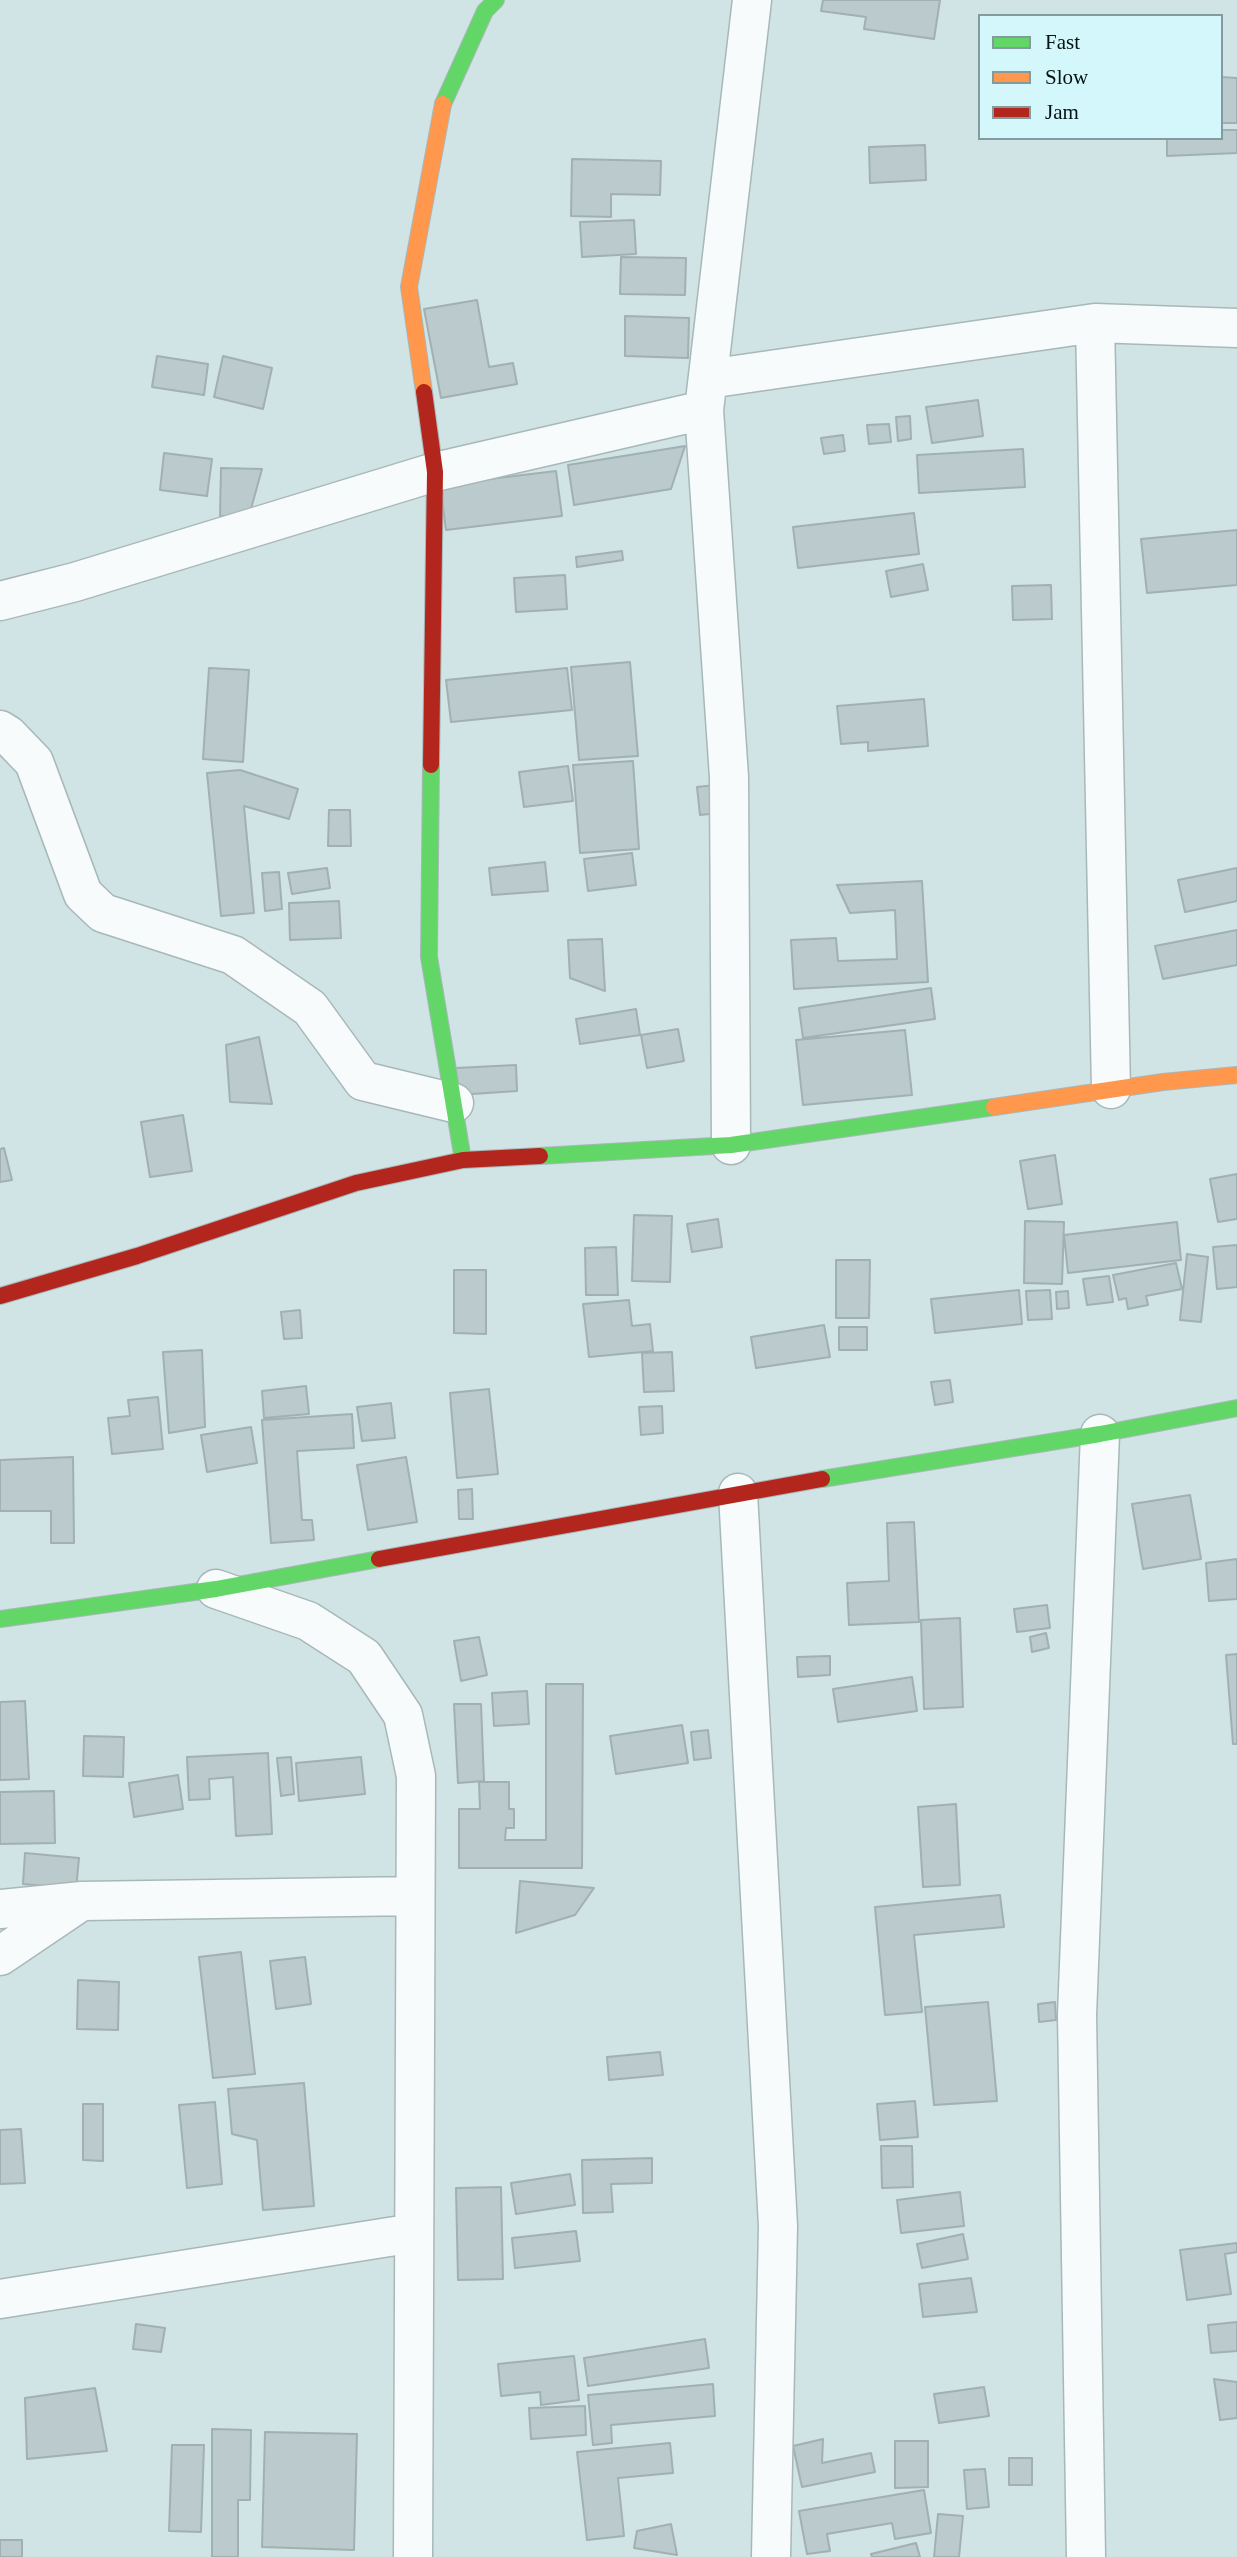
<!DOCTYPE html>
<html>
<head>
<meta charset="utf-8">
<style>
	body { margin:0 }
	#map { position:relative; width:1237px; height:2557px; overflow:hidden; background:#d0e3e5; font-family:Georgia,serif }
	canvas { display:block }
	.legend { position:absolute; left:978px; top:14px; width:245px; height:126px; box-sizing:border-box; background:#d4f7fb; border:2px solid #819b9e; margin:0; padding:9px 12px; list-style:none; font-size:21px; color:#051112 }
	.legend li { display:flex; align-items:center; gap:14px; height:35px }
	.legend b { width:35px; border:2px solid #819b9e }
</style>
</head>
<body>
<div id="map">
<canvas width="1237" height="2557"></canvas>
<ul class="legend">
<li><b style="height:9px;background:#63d668"></b>Fast</li>
<li><b style="height:9px;background:#ff974d"></b>Slow</li>
<li><b style="height:9px;background:#b3261e"></b>Jam</li>
</ul>
</div>
<script>
const context = document.querySelector('canvas').getContext('2d');
context.lineJoin = 'round';
function fill(path, color) { context.fillStyle = color; context.fill(path, 'evenodd'); }
function stroke(path, color, width, dash) { context.strokeStyle = color; context.lineWidth = width; context.lineCap = dash ? 'butt' : 'round'; context.setLineDash(dash || []); context.stroke(path); }
const building = new Path2D(`
	M 823,0 L 940,0 L 934,39 L 864,29 L 866,17 L 821,11 Z
	M 1221,77 L 1237,78 L 1237,123 L 1221,123 Z
	M 1221,130 L 1237,130 L 1237,153 L 1167,156 L 1167,138 L 1221,138 Z
	M 925,145 L 926,180 L 870,183 L 869,147 Z
	M 572,159 L 661,161 L 660,195 L 611,194 L 611,217 L 571,216 Z
	M 634,220 L 636,254 L 582,257 L 580,222 Z
	M 621,257 L 686,258 L 685,295 L 620,294 Z
	M 477,300 L 489,367 L 513,363 L 517,384 L 441,398 L 424,309 Z
	M 625,316 L 689,318 L 688,358 L 625,356 Z
	M 157,356 L 208,364 L 204,395 L 152,387 Z
	M 223,356 L 272,368 L 263,409 L 214,397 Z
	M 978,400 L 983,436 L 932,443 L 926,407 Z
	M 910,416 L 911,439 L 898,441 L 896,417 Z
	M 889,424 L 891,442 L 869,444 L 867,425 Z
	M 843,435 L 845,451 L 824,454 L 821,438 Z
	M 685,446 L 671,489 L 574,505 L 568,465 Z
	M 1023,449 L 1025,487 L 919,493 L 917,455 Z
	M 164,453 L 212,459 L 207,496 L 160,490 Z
	M 221,468 L 262,469 L 249,516 L 220,516 Z
	M 556,471 L 562,516 L 446,530 L 440,485 Z
	M 914,513 L 919,554 L 798,568 L 793,527 Z
	M 1237,530 L 1237,585 L 1147,593 L 1141,539 Z
	M 622,551 L 623,560 L 577,567 L 576,557 Z
	M 923,564 L 928,590 L 891,597 L 886,571 Z
	M 565,575 L 567,609 L 516,612 L 514,578 Z
	M 1051,585 L 1052,619 L 1013,620 L 1012,586 Z
	M 630,662 L 638,756 L 579,760 L 571,667 Z
	M 209,668 L 249,670 L 243,762 L 203,759 Z
	M 567,668 L 572,710 L 451,722 L 446,680 Z
	M 924,699 L 928,746 L 868,751 L 868,742 L 841,744 L 837,706 Z
	M 633,761 L 639,849 L 580,853 L 573,765 Z
	M 568,766 L 573,801 L 524,807 L 519,772 Z
	M 240,770 L 298,789 L 289,819 L 244,806 L 254,913 L 221,916 L 207,773 Z
	M 716,785 L 719,813 L 700,815 L 697,787 Z
	M 329,810 L 350,810 L 351,846 L 328,846 Z
	M 632,853 L 636,885 L 588,891 L 584,859 Z
	M 545,862 L 548,891 L 492,895 L 489,868 Z
	M 327,868 L 330,888 L 292,894 L 288,873 Z
	M 1237,868 L 1237,901 L 1185,912 L 1178,880 Z
	M 279,872 L 282,909 L 265,911 L 262,873 Z
	M 922,881 L 928,982 L 794,989 L 791,940 L 836,938 L 838,961 L 897,959 L 895,910 L 850,913 L 837,885 Z
	M 339,901 L 341,938 L 290,940 L 289,903 Z
	M 1237,930 L 1237,965 L 1163,979 L 1155,946 Z
	M 602,939 L 605,991 L 570,978 L 568,940 Z
	M 931,988 L 935,1019 L 803,1038 L 799,1008 Z
	M 636,1009 L 640,1035 L 580,1044 L 576,1019 Z
	M 678,1029 L 684,1061 L 647,1068 L 641,1035 Z
	M 905,1030 L 912,1095 L 803,1105 L 796,1040 Z
	M 259,1037 L 272,1104 L 230,1102 L 226,1045 Z
	M 516,1065 L 517,1091 L 457,1095 L 456,1068 Z
	M 183,1115 L 192,1171 L 150,1177 L 141,1122 Z
	M 4,1148 L 12,1180 L 0,1182 L 0,1149 Z
	M 1055,1155 L 1062,1204 L 1028,1209 L 1020,1161 Z
	M 1237,1174 L 1237,1219 L 1218,1222 L 1210,1179 Z
	M 634,1215 L 672,1216 L 670,1282 L 632,1281 Z
	M 718,1219 L 722,1247 L 692,1252 L 687,1224 Z
	M 1025,1221 L 1064,1222 L 1062,1284 L 1024,1283 Z
	M 1177,1222 L 1181,1260 L 1068,1273 L 1064,1235 Z
	M 1237,1245 L 1237,1287 L 1217,1289 L 1213,1247 Z
	M 616,1247 L 618,1295 L 586,1295 L 585,1248 Z
	M 1187,1254 L 1208,1257 L 1201,1322 L 1180,1320 Z
	M 836,1260 L 870,1260 L 869,1318 L 836,1318 Z
	M 1176,1263 L 1182,1289 L 1146,1296 L 1148,1305 L 1128,1309 L 1126,1298 L 1119,1300 L 1113,1275 Z
	M 454,1270 L 486,1270 L 486,1334 L 454,1333 Z
	M 1109,1276 L 1113,1302 L 1087,1305 L 1083,1279 Z
	M 1019,1290 L 1022,1324 L 935,1333 L 931,1299 Z
	M 1050,1290 L 1052,1319 L 1028,1320 L 1026,1291 Z
	M 1068,1291 L 1069,1308 L 1057,1309 L 1056,1292 Z
	M 629,1300 L 632,1326 L 650,1324 L 653,1351 L 589,1357 L 583,1304 Z
	M 300,1310 L 302,1338 L 284,1339 L 281,1312 Z
	M 824,1325 L 830,1357 L 756,1368 L 751,1337 Z
	M 839,1327 L 867,1327 L 867,1350 L 839,1350 Z
	M 202,1350 L 205,1427 L 169,1433 L 163,1352 Z
	M 672,1352 L 674,1391 L 644,1392 L 642,1353 Z
	M 950,1380 L 953,1402 L 935,1405 L 931,1382 Z
	M 306,1386 L 309,1414 L 264,1418 L 262,1391 Z
	M 489,1389 L 498,1474 L 457,1478 L 450,1393 Z
	M 158,1397 L 163,1449 L 112,1454 L 108,1418 L 130,1416 L 128,1400 Z
	M 391,1403 L 395,1438 L 362,1441 L 357,1407 Z
	M 662,1406 L 663,1433 L 641,1435 L 639,1407 Z
	M 352,1414 L 354,1448 L 297,1451 L 302,1520 L 312,1520 L 314,1540 L 271,1543 L 262,1420 Z
	M 251,1427 L 257,1463 L 207,1472 L 201,1435 Z
	M 73,1457 L 74,1543 L 51,1543 L 51,1511 L 0,1511 L 0,1460 Z
	M 406,1457 L 417,1522 L 368,1530 L 357,1465 Z
	M 472,1489 L 473,1519 L 459,1519 L 458,1490 Z
	M 1190,1495 L 1201,1559 L 1143,1569 L 1132,1504 Z
	M 914,1522 L 919,1622 L 849,1625 L 847,1583 L 889,1581 L 887,1523 Z
	M 1237,1559 L 1237,1599 L 1209,1601 L 1206,1563 Z
	M 1047,1605 L 1050,1628 L 1017,1632 L 1014,1609 Z
	M 960,1618 L 963,1707 L 924,1709 L 921,1620 Z
	M 1046,1633 L 1049,1648 L 1032,1652 L 1030,1637 Z
	M 479,1637 L 487,1675 L 461,1681 L 454,1641 Z
	M 1237,1654 L 1237,1744 L 1233,1744 L 1226,1655 Z
	M 830,1656 L 830,1675 L 798,1677 L 797,1657 Z
	M 912,1677 L 917,1711 L 838,1722 L 833,1689 Z
	M 546,1684 L 583,1684 L 582,1868 L 459,1868 L 459,1809 L 480,1809 L 479,1782 L 509,1782 L 509,1809 L 514,1809 L 514,1828 L 506,1828 L 505,1840 L 546,1840 Z
	M 527,1691 L 529,1724 L 494,1726 L 492,1693 Z
	M 25,1701 L 29,1779 L 0,1780 L 0,1702 Z
	M 454,1704 L 481,1704 L 484,1781 L 458,1783 Z
	M 682,1725 L 688,1763 L 616,1774 L 610,1736 Z
	M 708,1730 L 711,1758 L 694,1760 L 691,1732 Z
	M 84,1736 L 124,1737 L 123,1777 L 83,1776 Z
	M 268,1753 L 272,1834 L 236,1836 L 233,1777 L 209,1779 L 210,1799 L 189,1800 L 187,1757 Z
	M 291,1757 L 294,1794 L 281,1796 L 277,1758 Z
	M 361,1757 L 365,1794 L 299,1801 L 296,1763 Z
	M 178,1775 L 183,1809 L 134,1817 L 129,1783 Z
	M 54,1791 L 55,1843 L 0,1844 L 0,1792 Z
	M 956,1804 L 960,1885 L 923,1887 L 918,1807 Z
	M 25,1853 L 79,1858 L 76,1889 L 23,1884 Z
	M 520,1881 L 594,1888 L 575,1915 L 516,1933 Z
	M 1000,1895 L 1004,1927 L 914,1935 L 922,2012 L 885,2015 L 875,1907 Z
	M 241,1952 L 255,2074 L 213,2078 L 199,1957 Z
	M 305,1957 L 311,2004 L 276,2009 L 270,1961 Z
	M 78,1980 L 119,1982 L 118,2030 L 77,2029 Z
	M 988,2002 L 997,2101 L 934,2105 L 925,2007 Z
	M 1055,2002 L 1056,2020 L 1039,2022 L 1038,2004 Z
	M 660,2052 L 663,2075 L 609,2080 L 607,2057 Z
	M 304,2083 L 314,2206 L 263,2210 L 257,2140 L 232,2134 L 228,2089 Z
	M 915,2101 L 918,2137 L 880,2140 L 877,2104 Z
	M 215,2102 L 222,2184 L 187,2188 L 179,2105 Z
	M 83,2104 L 103,2104 L 103,2161 L 83,2160 Z
	M 21,2129 L 25,2183 L 0,2184 L 0,2130 Z
	M 881,2146 L 912,2146 L 913,2187 L 882,2188 Z
	M 652,2158 L 652,2183 L 611,2184 L 613,2212 L 583,2213 L 582,2160 Z
	M 570,2174 L 575,2205 L 516,2214 L 511,2183 Z
	M 501,2187 L 503,2279 L 458,2280 L 456,2188 Z
	M 960,2192 L 964,2226 L 901,2233 L 897,2200 Z
	M 576,2231 L 580,2261 L 515,2268 L 512,2238 Z
	M 963,2234 L 968,2259 L 922,2268 L 917,2244 Z
	M 1237,2243 L 1237,2252 L 1225,2254 L 1231,2294 L 1187,2300 L 1180,2250 Z
	M 971,2278 L 977,2312 L 923,2317 L 919,2284 Z
	M 1237,2322 L 1237,2351 L 1211,2353 L 1208,2325 Z
	M 136,2324 L 165,2328 L 161,2352 L 133,2349 Z
	M 705,2339 L 709,2368 L 588,2386 L 584,2358 Z
	M 574,2356 L 579,2400 L 541,2405 L 540,2392 L 501,2396 L 498,2364 Z
	M 1214,2379 L 1237,2382 L 1237,2418 L 1220,2420 Z
	M 713,2384 L 715,2416 L 611,2425 L 612,2443 L 593,2445 L 588,2395 Z
	M 984,2387 L 989,2416 L 939,2423 L 934,2394 Z
	M 95,2388 L 107,2451 L 27,2459 L 25,2398 Z
	M 585,2406 L 586,2435 L 531,2439 L 529,2408 Z
	M 212,2429 L 251,2430 L 250,2500 L 238,2500 L 238,2557 L 212,2557 Z
	M 265,2432 L 357,2434 L 354,2550 L 262,2547 Z
	M 823,2439 L 822,2463 L 871,2453 L 875,2472 L 802,2487 L 793,2446 Z
	M 895,2441 L 928,2441 L 928,2487 L 895,2488 Z
	M 670,2443 L 673,2473 L 618,2478 L 624,2536 L 587,2540 L 577,2452 Z
	M 172,2445 L 204,2445 L 201,2532 L 169,2531 Z
	M 1009,2458 L 1032,2458 L 1032,2485 L 1009,2485 Z
	M 985,2469 L 989,2507 L 967,2509 L 964,2470 Z
	M 924,2490 L 931,2533 L 895,2539 L 892,2523 L 827,2534 L 830,2551 L 807,2554 L 799,2511 Z
	M 938,2514 L 963,2516 L 959,2557 L 934,2557 Z
	M 671,2524 L 677,2555 L 634,2548 L 637,2531 Z
	M 0,2540 L 22,2540 L 22,2557 L 0,2557 Z
	M 916,2543 L 920,2557 L 872,2557 L 871,2554 Z`);
fill(building, '#bbcacc');
stroke(building, '#a2b0b2', 2);
const street = new Path2D(`
	M 1095,323 L 1111,1089
	M 708,379 L 1095,323 L 1237,328
	M 0,601 L 75,582 L 435,472 L 704,410
	M 0,730 L 8,735 L 34,762 L 83,894 L 103,913 L 233,955 L 310,1008 L 363,1081 L 454,1103
	M 731,1145 L 729,777 L 704,410 L 752,0
	M 738,1493 L 778,2226 L 771,2557
	M 216,1589 L 308,1621 L 364,1657 L 403,1715 L 416,1776 L 413,2557
	M 0,1909 L 82,1901 L 415,1896
	M 0,1956 L 77,1904
	M 0,2299 L 414,2233
	M 1086,2557 L 1077,2015 L 1100,1434`);
const fast = new Path2D(`
	M 443,104 L 485,11 L 496,0
	M 431,765 L 429,957 L 463,1160
	M 540,1156 L 731,1145 L 994,1107
	M 822,1479 L 1100,1434 L 1237,1408
	M 0,1619 L 216,1589 L 379,1559`);
const slow = new Path2D(`
	M 424,392 L 409,287 L 443,104
	M 994,1107 L 1163,1082 L 1237,1075`);
const jam = new Path2D(`
	M 424,392 L 435,472 L 431,765
	M 0,1296 L 137,1256 L 356,1183 L 463,1160 L 540,1156
	M 379,1559 L 822,1479`);
stroke(street, '#a8b8b9', 41);
stroke(fast, '#a8b8b9', 18);
stroke(slow, '#a8b8b9', 18);
stroke(jam, '#a8b8b9', 18);
stroke(street, '#f8fbfb', 38);
stroke(fast, '#63d668', 16);
stroke(slow, '#ff974d', 16);
stroke(jam, '#b3261e', 16);
</script>
</body>
</html>
